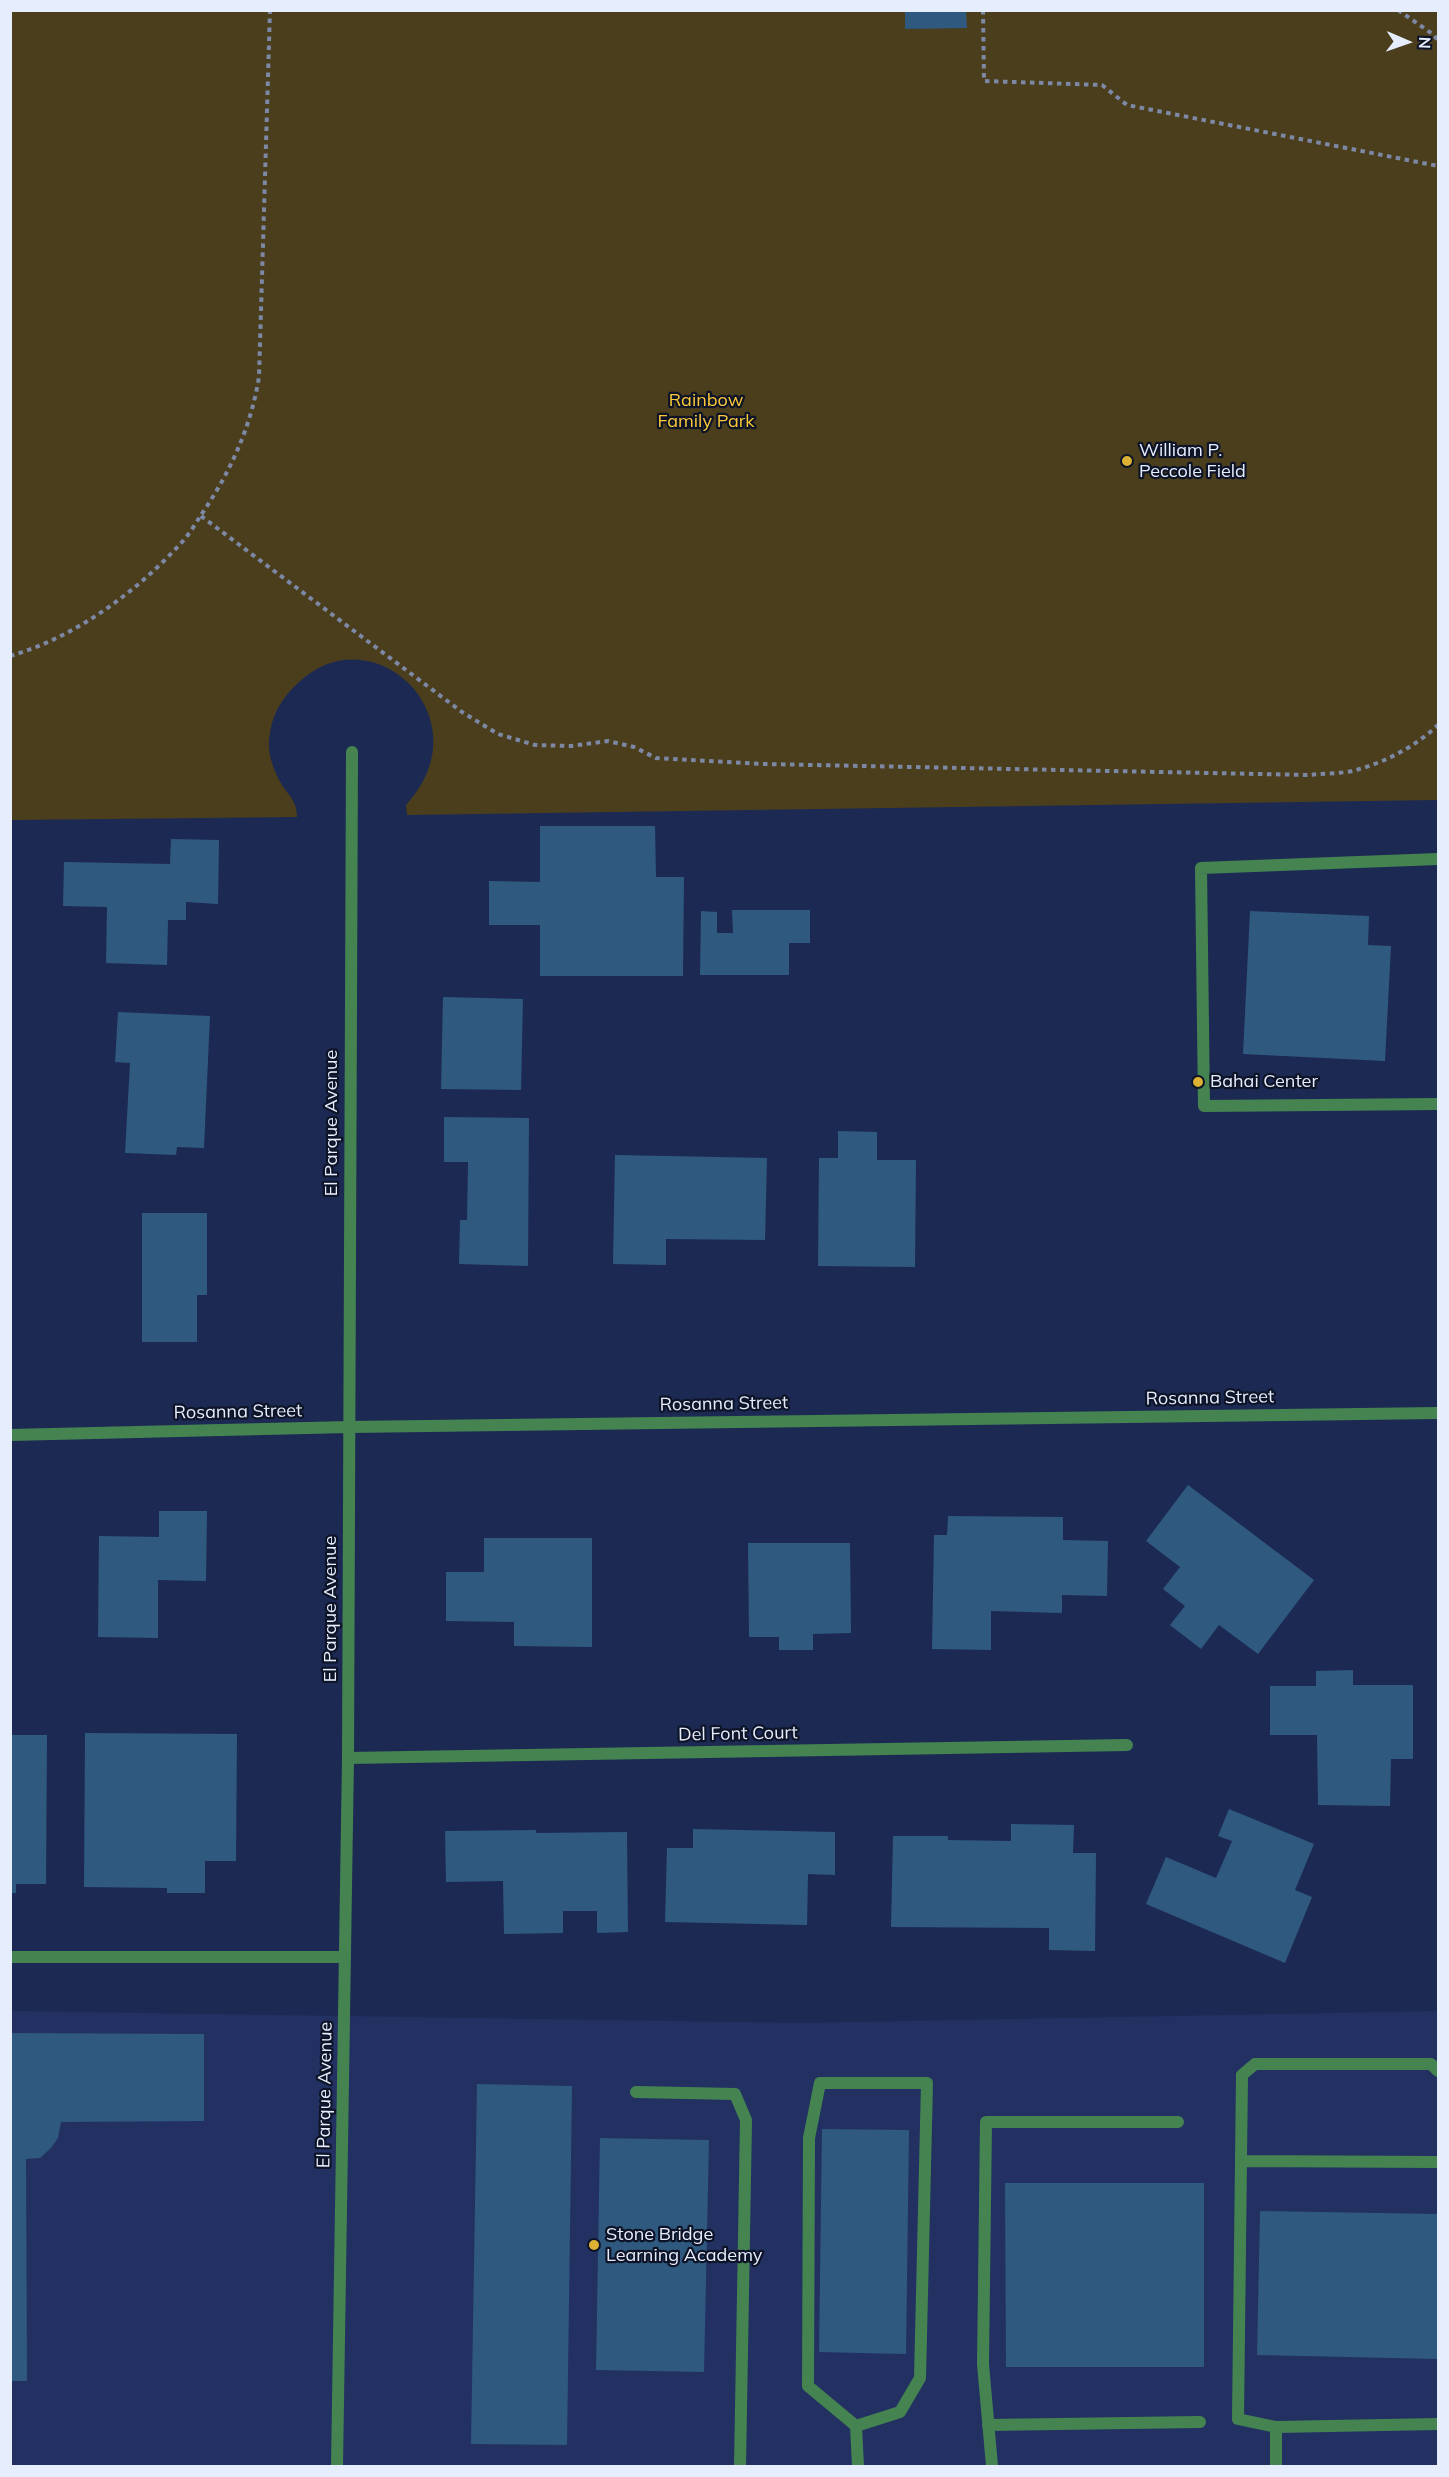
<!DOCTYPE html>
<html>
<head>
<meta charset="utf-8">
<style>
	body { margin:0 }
	#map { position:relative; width:1449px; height:2477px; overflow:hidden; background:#1c2a53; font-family:Mulish,sans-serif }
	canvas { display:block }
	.frame { position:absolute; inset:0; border:12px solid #e6edfd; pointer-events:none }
	.north { position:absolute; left:1377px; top:12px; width:60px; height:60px; -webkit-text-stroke:4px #0e1427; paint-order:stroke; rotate:92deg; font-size:16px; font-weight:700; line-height:24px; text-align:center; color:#e6edfd }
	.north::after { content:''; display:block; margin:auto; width:21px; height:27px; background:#e6edfd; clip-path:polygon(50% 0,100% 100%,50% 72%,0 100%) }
</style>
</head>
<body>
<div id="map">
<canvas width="1449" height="2477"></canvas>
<div class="frame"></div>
<div class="north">N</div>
</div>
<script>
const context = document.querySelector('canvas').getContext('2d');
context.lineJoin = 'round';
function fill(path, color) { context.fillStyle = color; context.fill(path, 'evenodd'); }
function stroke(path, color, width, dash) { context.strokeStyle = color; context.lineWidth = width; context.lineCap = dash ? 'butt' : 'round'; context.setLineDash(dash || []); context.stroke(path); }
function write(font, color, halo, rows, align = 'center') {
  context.font = font + ' Mulish,sans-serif'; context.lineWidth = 4.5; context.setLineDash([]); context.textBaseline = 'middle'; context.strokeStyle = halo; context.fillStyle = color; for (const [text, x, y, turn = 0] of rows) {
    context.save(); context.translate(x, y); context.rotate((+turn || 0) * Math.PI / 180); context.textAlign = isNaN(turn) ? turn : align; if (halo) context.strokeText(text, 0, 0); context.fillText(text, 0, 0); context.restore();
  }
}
fill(new Path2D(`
	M 11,2011 L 802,2023 L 1438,2011 L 1438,2466 L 11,2466 Z`), '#223162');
fill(new Path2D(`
	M 10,11 L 1438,11 L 1438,800 L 407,815 L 406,805 C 486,719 373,611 298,683 C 283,697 273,712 270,733 C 266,751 273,770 282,785 C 290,797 297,802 297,817 L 11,820 Z`), '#4b3e1d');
fill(new Path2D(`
	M 905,10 L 966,10 L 967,28 L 905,29 Z
	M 540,826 L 655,826 L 656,877 L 684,877 L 683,976 L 540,976 L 540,925 L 489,925 L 489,881 L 540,882 Z
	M 171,839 L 219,840 L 218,904 L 186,902 L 186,920 L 168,920 L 167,965 L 106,963 L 107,907 L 63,906 L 64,862 L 170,864 Z
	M 732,910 L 810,910 L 810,943 L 789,943 L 789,975 L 700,975 L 701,911 L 717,912 L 717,933 L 733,933 Z
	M 1250,911 L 1369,916 L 1368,945 L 1391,946 L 1385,1061 L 1243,1054 Z
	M 443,997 L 523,999 L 521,1090 L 441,1089 Z
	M 118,1012 L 210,1016 L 204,1148 L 177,1147 L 176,1155 L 125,1153 L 130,1063 L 115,1062 Z
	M 444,1117 L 529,1118 L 528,1266 L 459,1264 L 460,1220 L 467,1220 L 468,1162 L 444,1162 Z
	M 838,1131 L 877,1132 L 877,1160 L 916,1160 L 915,1267 L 818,1266 L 819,1158 L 838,1158 Z
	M 615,1155 L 767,1158 L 765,1240 L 666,1239 L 666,1265 L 613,1264 Z
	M 142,1213 L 207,1213 L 207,1295 L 197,1295 L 197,1342 L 142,1342 Z
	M 1188,1485 L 1314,1580 L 1258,1654 L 1219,1625 L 1201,1649 L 1170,1625 L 1185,1606 L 1163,1589 L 1180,1567 L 1146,1541 Z
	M 159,1511 L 207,1511 L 206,1581 L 158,1580 L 158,1638 L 98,1637 L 99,1536 L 159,1537 Z
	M 948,1516 L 1063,1517 L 1063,1540 L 1108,1541 L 1107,1596 L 1062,1595 L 1062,1613 L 991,1611 L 991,1650 L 932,1649 L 934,1535 L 947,1535 Z
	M 484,1538 L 592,1538 L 592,1647 L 514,1646 L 514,1622 L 446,1621 L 446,1572 L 484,1572 Z
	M 748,1543 L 850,1543 L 851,1633 L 813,1634 L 813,1650 L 779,1650 L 779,1637 L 749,1637 Z
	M 1353,1670 L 1353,1685 L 1413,1685 L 1413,1759 L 1391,1759 L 1390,1806 L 1318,1805 L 1317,1735 L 1270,1735 L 1270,1686 L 1316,1686 L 1316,1671 Z
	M 85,1733 L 237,1734 L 236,1861 L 205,1861 L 205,1893 L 167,1893 L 167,1888 L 84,1887 Z
	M 10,1735 L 47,1735 L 46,1884 L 16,1884 L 16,1893 L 10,1893 Z
	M 1229,1809 L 1314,1844 L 1295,1890 L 1312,1897 L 1285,1963 L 1146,1904 L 1166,1857 L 1216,1878 L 1232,1841 L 1218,1836 Z
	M 1011,1824 L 1074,1825 L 1073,1853 L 1096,1853 L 1095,1951 L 1049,1950 L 1049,1928 L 891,1927 L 893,1836 L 948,1836 L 948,1840 L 1011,1841 Z
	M 693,1829 L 835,1832 L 835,1875 L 808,1874 L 807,1925 L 665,1922 L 667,1848 L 693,1848 Z
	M 536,1830 L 536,1833 L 627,1832 L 628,1932 L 597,1933 L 597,1911 L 563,1911 L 563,1933 L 504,1934 L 503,1881 L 446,1882 L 445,1831 Z
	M 10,2033 L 204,2034 L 204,2121 L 61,2122 L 58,2138 L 51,2148 L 40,2158 L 26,2159 L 27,2381 L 10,2381 Z
	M 477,2084 L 572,2086 L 567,2445 L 471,2444 Z
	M 822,2129 L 909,2130 L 906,2354 L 819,2352 Z
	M 600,2138 L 709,2140 L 704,2372 L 596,2370 Z
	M 1005,2183 L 1204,2183 L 1204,2367 L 1006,2367 Z
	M 1260,2211 L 1438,2214 L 1438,2359 L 1257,2355 Z`), '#30597f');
stroke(new Path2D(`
	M 983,10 L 984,81 L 1102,85 L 1127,105 L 1438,166
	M 1398,10 L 1434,35 L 1438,41
	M 201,516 L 462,712 L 498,734 L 535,745 L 571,746 L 608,741 L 634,747 L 656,758 L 764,764 L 1309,775 C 1324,773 1342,774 1356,770 C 1386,762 1416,746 1438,725
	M 10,656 C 76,637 138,591 183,541 C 190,533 196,523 201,515 C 230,473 251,427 259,377 L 270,10`), '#7d88a5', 4, [4.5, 4.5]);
stroke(new Path2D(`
	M 1438,859 L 1201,868 L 1204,1106 L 1438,1104
	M 10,1957 L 345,1957
	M 1438,2071 L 1431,2064 L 1255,2064 L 1242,2075 L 1241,2161 L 1438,2162
	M 636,2092 L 735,2094 L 746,2120 L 740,2466
	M 1241,2161 L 1238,2419 L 1276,2427 L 1276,2466
	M 988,2425 L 1200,2422
	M 856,2426 L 900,2412 L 920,2378 L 927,2083 L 820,2083 L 809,2138 L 808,2386 L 856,2426 L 858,2466
	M 1276,2427 L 1438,2424
	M 992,2466 L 983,2364 L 986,2122 L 1178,2122`), '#458451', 12);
stroke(new Path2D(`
	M 10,1435 L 349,1427 L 1438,1413
	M 348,1758 L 1127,1745
	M 337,2466 L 348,1758 L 352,752`), '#458451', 12);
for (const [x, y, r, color] of [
	[1127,461,6,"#ddb133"],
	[1198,1082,6,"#ddb133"],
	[594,2245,6,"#ddb133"]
]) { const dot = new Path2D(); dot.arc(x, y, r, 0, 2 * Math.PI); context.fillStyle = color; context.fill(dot); stroke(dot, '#0e1427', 2); }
write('18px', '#fbc839', '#0e1427', [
	["Rainbow",706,401],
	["Family Park",706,422]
]);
write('18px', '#e6edfd', '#0e1427', [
	["William P.",1139,451],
	["Peccole Field",1139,472],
	["Bahai Center",1210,1082],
	["Stone Bridge",606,2235],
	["Learning Academy",606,2256]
], 'left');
write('18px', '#e6edfd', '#0e1427', [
	["El Parque Avenue",332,1123,-90],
	["Rosanna Street",1210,1398,-1],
	["Rosanna Street",724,1404,-1],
	["Rosanna Street",238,1412,-1],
	["El Parque Avenue",331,1609,-90],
	["Del Font Court",738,1734,-1],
	["El Parque Avenue",325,2095,-89]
]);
</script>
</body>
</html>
